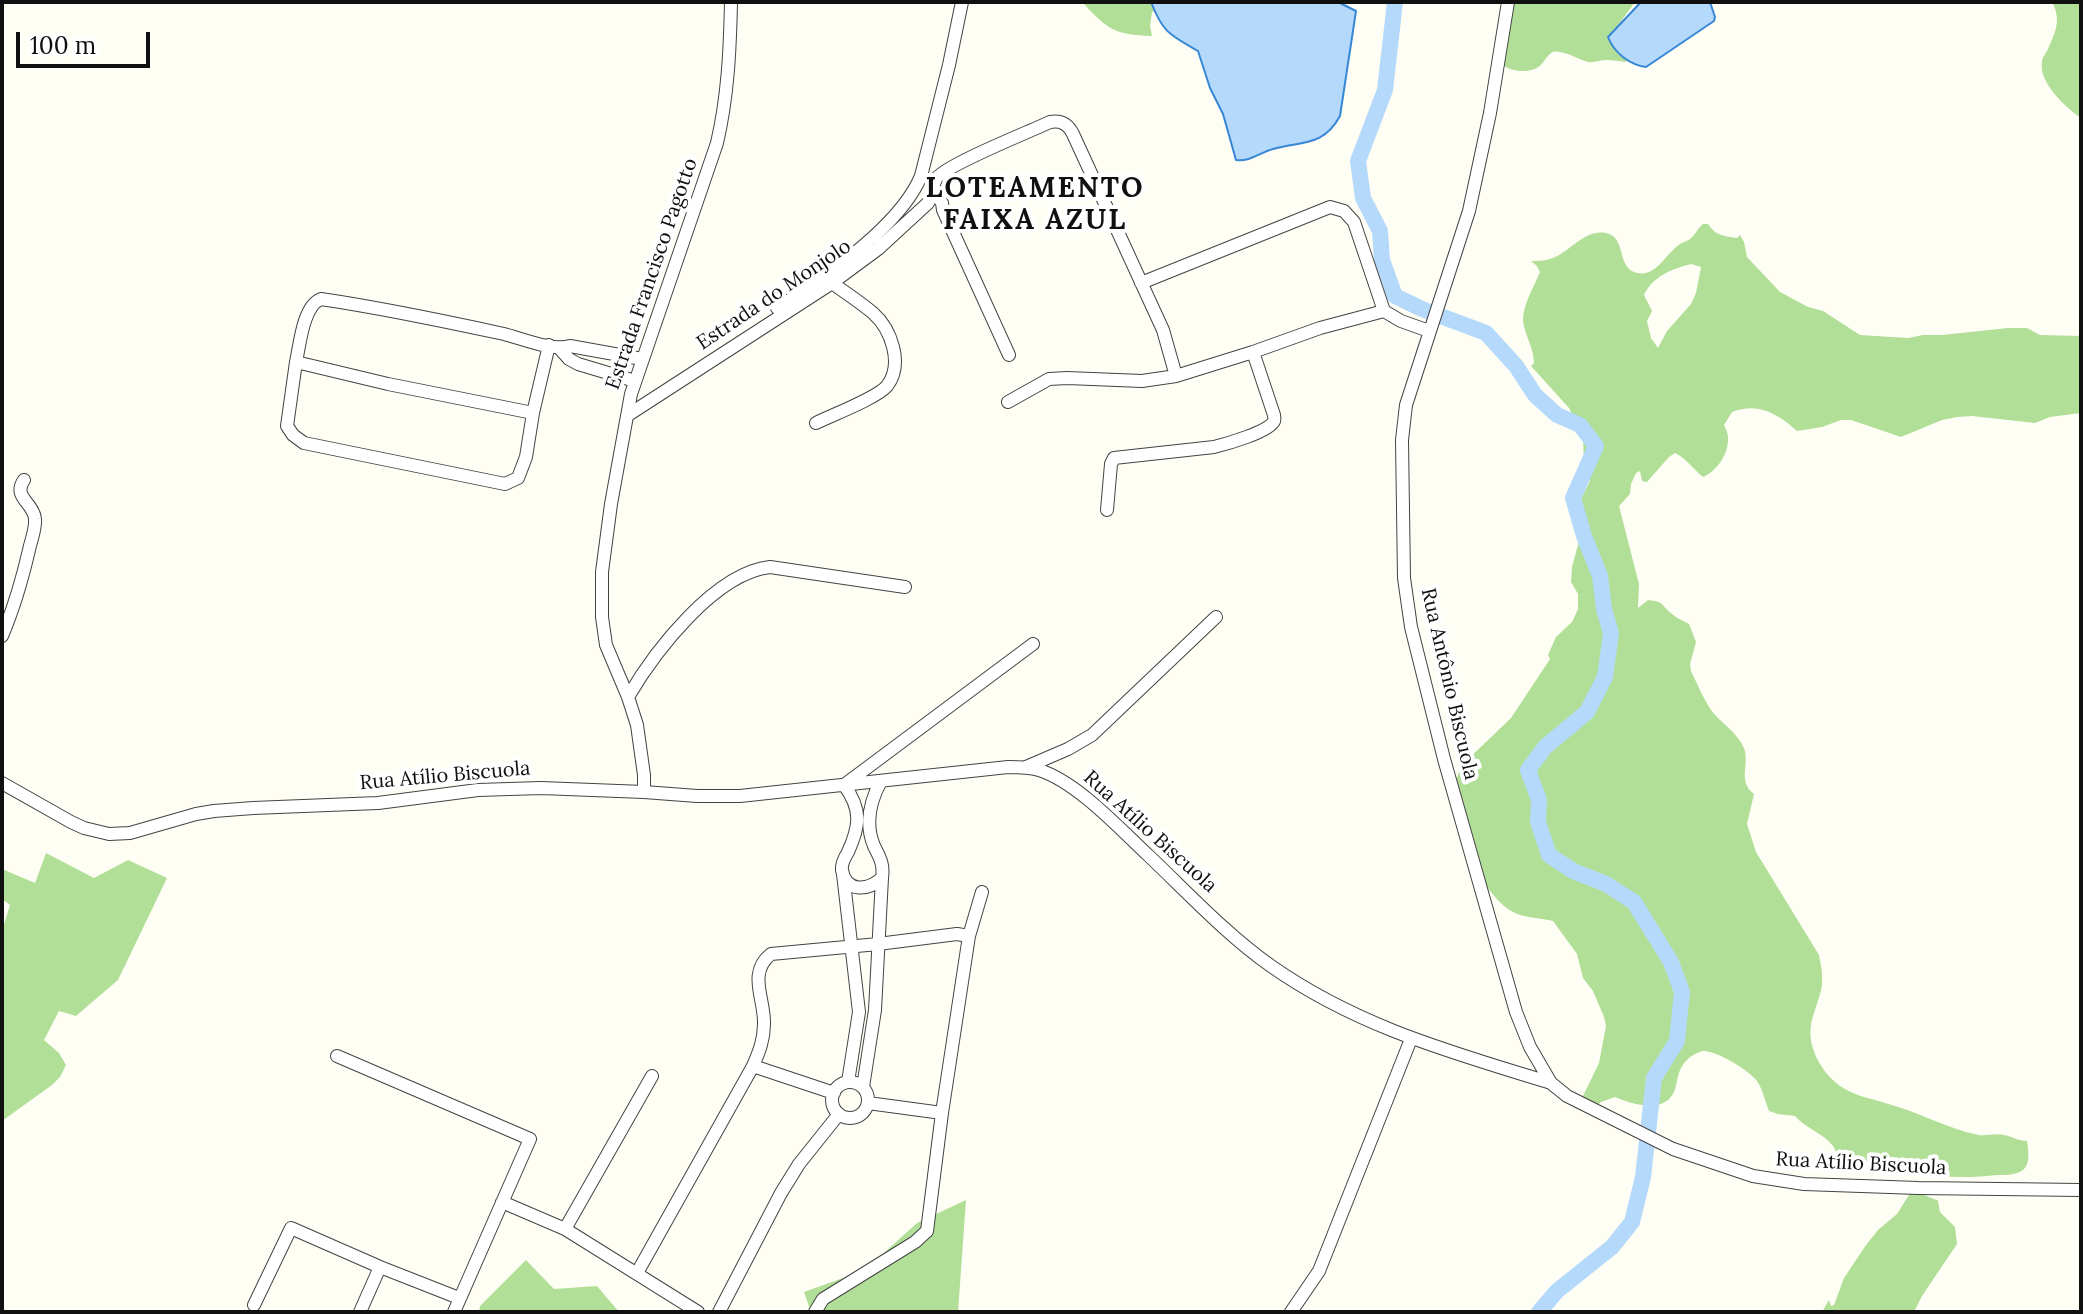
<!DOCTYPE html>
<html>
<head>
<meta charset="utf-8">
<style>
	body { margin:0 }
	#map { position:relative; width:2083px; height:1314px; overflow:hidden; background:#fffef4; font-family:Lora,serif }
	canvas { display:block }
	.frame { position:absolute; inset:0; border:4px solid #101010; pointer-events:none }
	.scale { position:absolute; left:16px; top:32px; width:134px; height:36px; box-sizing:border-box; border:4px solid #101010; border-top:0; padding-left:10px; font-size:24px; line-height:28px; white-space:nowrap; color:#101010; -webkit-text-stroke:6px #fff; paint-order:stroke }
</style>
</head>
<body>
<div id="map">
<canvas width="2083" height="1314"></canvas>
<div class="frame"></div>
<div class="scale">100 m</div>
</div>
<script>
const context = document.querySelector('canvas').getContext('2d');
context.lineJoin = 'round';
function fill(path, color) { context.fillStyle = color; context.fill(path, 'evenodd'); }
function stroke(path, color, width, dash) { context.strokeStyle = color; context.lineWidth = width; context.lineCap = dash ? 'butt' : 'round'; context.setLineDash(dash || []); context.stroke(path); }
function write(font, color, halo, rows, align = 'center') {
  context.font = font + ' Lora,serif'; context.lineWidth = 8; context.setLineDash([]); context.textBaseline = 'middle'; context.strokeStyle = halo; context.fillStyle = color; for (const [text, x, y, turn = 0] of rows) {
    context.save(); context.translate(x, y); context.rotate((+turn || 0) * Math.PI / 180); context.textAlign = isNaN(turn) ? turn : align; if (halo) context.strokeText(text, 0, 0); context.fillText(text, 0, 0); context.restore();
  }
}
fill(new Path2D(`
	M 1082,2 L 1166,2 L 1163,7 L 1152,12 L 1150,26 L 1152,36 C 1114,35 1107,29 1082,2 Z
	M 1509,2 L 1635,2 L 1614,31 L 1619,52 L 1627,61 L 1625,62 C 1619,61 1613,60 1607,60 C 1601,60 1594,63 1588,62 C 1580,60 1561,49 1553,52 C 1548,54 1544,62 1540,66 C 1530,74 1509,72 1500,63 Z
	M 2052,2 L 2081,2 L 2081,118 C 2066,108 2038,82 2042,62 C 2042,58 2045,54 2047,51 C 2055,33 2062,20 2052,2 Z
	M 1703,224 L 1708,224 C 1716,236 1724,236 1737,238 L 1740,235 L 1744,242 L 1747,257 L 1780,292 L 1808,307 L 1823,311 L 1860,335 L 1908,338 L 1923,335 L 1942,335 L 2008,328 L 2027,328 L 2040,335 L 2081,336 L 2081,413 L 2050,417 L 2035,423 L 1972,416 L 1957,417 L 1942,420 L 1901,437 L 1851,420 L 1841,420 L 1822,427 L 1797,431 C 1777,413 1758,402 1732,412 L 1724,425 C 1726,429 1728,434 1728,438 C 1729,454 1716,472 1703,477 C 1693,469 1686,458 1675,453 L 1669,457 L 1647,482 L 1642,481 L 1640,471 L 1636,473 L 1631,484 L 1630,494 L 1619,506 L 1639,584 L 1638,608 L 1648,600 C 1665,602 1660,604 1671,613 C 1676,618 1684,621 1689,624 L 1696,642 L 1690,664 L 1691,671 C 1697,683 1703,698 1711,710 C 1721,723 1737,732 1744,748 C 1750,764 1737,781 1754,794 L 1747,824 L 1756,852 L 1819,955 C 1821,965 1823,975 1822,985 C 1818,1009 1804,1025 1814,1051 C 1818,1065 1832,1082 1845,1089 C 1859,1097 1870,1098 1885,1103 C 1917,1111 1947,1129 1979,1135 C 1987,1136 1996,1133 2004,1135 C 2014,1137 2015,1140 2027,1141 C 2028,1149 2031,1164 2023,1170 C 2016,1175 2006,1175 1998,1175 C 1972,1178 1944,1178 1917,1173 C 1899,1170 1881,1162 1863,1160 C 1856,1159 1843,1162 1838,1157 C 1836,1154 1836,1150 1833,1146 C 1823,1133 1805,1128 1795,1116 L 1778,1114 L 1769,1111 C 1765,1101 1763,1090 1757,1081 C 1750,1071 1716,1050 1703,1051 C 1698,1052 1690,1056 1687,1060 C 1674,1072 1680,1089 1669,1099 C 1655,1112 1630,1103 1615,1097 L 1601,1102 L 1589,1113 L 1581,1100 L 1599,1063 L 1606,1026 L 1604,1017 L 1593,991 L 1583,978 L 1577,954 L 1553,921 C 1541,918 1527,918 1515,913 C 1484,899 1459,836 1450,805 L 1456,792 L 1457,777 L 1463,764 L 1511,718 L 1550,659 L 1548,655 L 1556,637 L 1572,622 L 1578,609 L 1578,594 L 1571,582 L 1572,567 L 1582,530 C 1573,512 1582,497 1590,481 L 1584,467 L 1583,435 L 1569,408 L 1531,366 L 1534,363 C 1534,348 1524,334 1523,320 C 1523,304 1534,287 1540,272 L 1537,266 L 1531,261 C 1537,261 1544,261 1550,259 C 1569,254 1583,229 1606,233 C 1626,237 1617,265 1634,272 C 1655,280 1666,253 1680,244 C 1681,243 1690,240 1691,238 C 1696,234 1697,229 1703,224 ZM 1691,264 L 1701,267 L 1696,293 L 1691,304 L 1667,331 L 1658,348 L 1651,338 L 1647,321 L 1652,311 L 1644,295 C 1653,276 1672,269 1691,264 Z
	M 46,853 L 94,878 L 128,860 L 167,878 L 118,980 L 76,1016 L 59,1011 L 44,1040 L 59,1053 L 66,1065 L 60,1077 L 52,1085 L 2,1121 L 2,931 L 10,905 L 2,899 L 2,869 L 35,883 Z
	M 1912,1190 L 1939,1201 L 1938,1201 L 1940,1212 L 1955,1227 L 1957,1244 L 1922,1296 L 1914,1312 L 1822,1312 L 1829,1300 L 1831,1306 L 1834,1305 L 1844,1278 L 1866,1245 L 1878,1230 L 1897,1214 Z
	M 966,1200 L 958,1312 L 811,1312 L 804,1292 L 865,1270 L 917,1223 Z
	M 526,1260 L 554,1289 L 597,1286 L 619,1312 L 479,1312 L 480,1306 Z`), '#b1df98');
const water = new Path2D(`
	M 1151,2 L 1338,2 L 1356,11 L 1340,116 C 1323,147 1302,141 1273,149 C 1259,153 1250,162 1236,160 L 1223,114 L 1210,88 L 1198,51 C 1170,35 1163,33 1151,2 Z
	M 1641,2 L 1710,2 L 1715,17 L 1714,21 L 1646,67 C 1630,65 1614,53 1608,37 Z`);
fill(water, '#b5d9fa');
stroke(water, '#3787d6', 2);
stroke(new Path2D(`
	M 1395,2 L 1385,90 L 1358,161 L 1363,198 L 1380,231 L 1382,260 L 1395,296 L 1422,309 L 1486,333 L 1516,366 L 1535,395 L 1557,415 L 1580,425 L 1596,446 L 1573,498 L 1584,536 L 1600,576 L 1604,609 L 1611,633 L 1605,677 L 1587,712 L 1545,747 L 1528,770 L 1539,800 L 1538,822 L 1549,855 L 1573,871 L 1606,884 L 1634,902 L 1671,962 L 1682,992 L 1677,1041 L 1654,1078 L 1643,1177 L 1632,1222 L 1612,1247 L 1557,1291 L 1539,1312`), '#b5d9fa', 16);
const minor = new Path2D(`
	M 1508,2 L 1490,113 L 1469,211 L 1406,405 L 1402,440 L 1404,578 L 1411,627 L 1444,759 L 1516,1012 L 1530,1047 L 1551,1083
	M 933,189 L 942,203 L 943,210 L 1009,355
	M 1141,283 L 1330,207 L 1344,211 L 1354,222 L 1384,311
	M 777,308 C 823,279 900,227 921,176 L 949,65 L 962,2
	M 549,345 L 533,413 L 388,384 L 296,362 C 300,344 303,306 321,299 C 382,308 444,321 504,334 C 523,339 552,351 570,346 L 642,359
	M 560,349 L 569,359 L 578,364 L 635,381
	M 296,362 L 287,426 L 293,435 L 304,443 L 505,484 L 518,478 L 526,457 L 533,413
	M 1008,402 L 1049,379 L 1067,378 L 1142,381 L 1176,376 L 1253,352 L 1320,328 L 1384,311 L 1401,321 L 1429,331
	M 628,415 L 832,283 L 878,249 L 928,203 C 933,196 932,187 936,179 C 945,165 1029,132 1050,122 C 1061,120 1068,124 1073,134 L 1163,330 L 1176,376
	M 816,423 C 832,415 877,398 887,386 C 904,364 891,329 873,313 C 860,302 846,293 832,283
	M 1107,510 L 1111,464 L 1114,458 L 1214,447 C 1226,444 1269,432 1274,421 C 1275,419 1274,417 1274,415 L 1253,352
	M 2,636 C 14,608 22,580 29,550 C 31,540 36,529 35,519 C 34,503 12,497 24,480
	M 628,697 C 655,651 715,573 770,567 L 905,587
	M 1026,767 L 1068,749 L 1092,735 L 1216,617
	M 881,781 C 870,801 865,824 874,846 C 880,858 884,864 882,878 C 869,890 846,894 842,870 C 841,864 845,857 848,852 C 860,826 862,809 844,785 L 1033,644
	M 2,783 L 71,822 L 84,828 L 109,834 L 130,833 L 196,814 L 214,811 L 253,808 L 378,803 L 478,790 L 541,788 L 644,792 L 697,796 L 740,796 L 1008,767 C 1019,767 1029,767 1039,770 C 1077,782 1119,828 1149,856 C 1188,893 1227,935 1271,966 C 1358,1027 1451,1052 1551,1083 L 1567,1096 L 1673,1149 L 1753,1176 L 1804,1184 L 1918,1188 L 2081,1190
	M 644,792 L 644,775 L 637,725 L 628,697 L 606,645 L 602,617 L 602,572 L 611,504 L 631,394 L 717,143 C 728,96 730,49 731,2
	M 843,874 L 859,1012 L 848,1082
	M 337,1056 L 530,1139 L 454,1312
	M 753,1066 L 834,1093
	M832 1100a18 18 0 1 1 36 0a18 18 0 1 1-36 0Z
	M 863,1087 L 875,1010 L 882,878
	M 868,1103 L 942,1113
	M 502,1202 L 565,1229 L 698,1312
	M 565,1229 L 652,1076
	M 637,1273 L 753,1066 C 759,1052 764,1040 764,1024 C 765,999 747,973 771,954 L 878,944 L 957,934 L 969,936 L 982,892
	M 254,1305 L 291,1228 L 380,1267 L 459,1298
	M 360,1312 L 380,1267
	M 719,1312 L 781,1193 L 799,1164 L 839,1114
	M 815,1312 L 823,1299 L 915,1242 L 927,1231 L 942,1113 L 969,936
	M 1291,1312 L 1319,1271 L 1411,1039`);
stroke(minor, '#434343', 14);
stroke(minor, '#fff', 12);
write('20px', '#101010', '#fff', [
	["Estrada Francisco Pagotto",652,274,-71],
	["Estrada do Monjolo",774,295,-34],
	["Rua Antônio Biscuola",1449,684,77],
	["Rua Atílio Biscuola",445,776,-5],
	["Rua Atílio Biscuola",1150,832,42],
	["Rua Atílio Biscuola",1861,1164,3]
]);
context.letterSpacing = '2px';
write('bold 28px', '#101010', '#fff', [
	["LOTEAMENTO",1035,189],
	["FAIXA AZUL",1035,221]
]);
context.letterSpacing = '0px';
</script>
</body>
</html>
